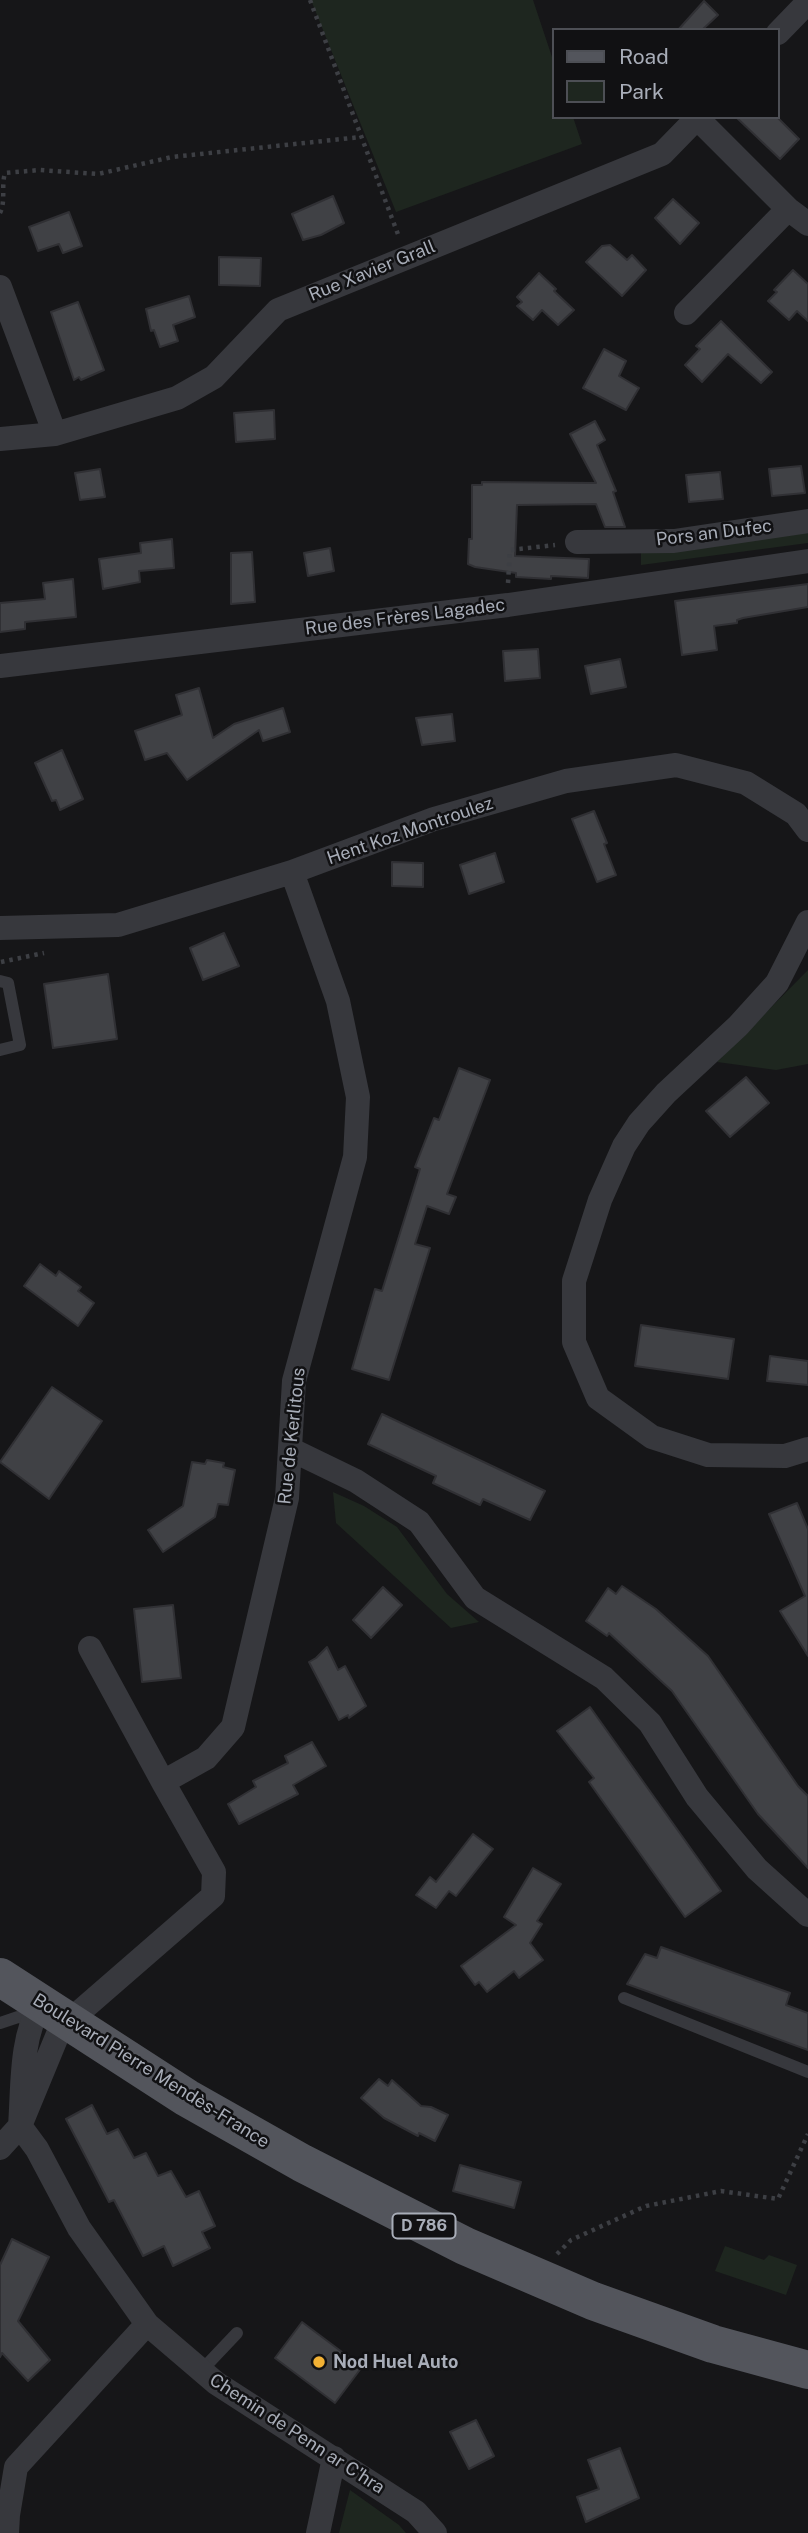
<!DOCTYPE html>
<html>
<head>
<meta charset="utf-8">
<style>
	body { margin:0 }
	#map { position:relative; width:808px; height:2533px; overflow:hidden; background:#161618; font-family:"Public Sans",sans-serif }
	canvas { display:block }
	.legend { position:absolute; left:552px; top:28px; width:228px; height:91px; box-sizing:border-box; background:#111113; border:2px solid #4d4f55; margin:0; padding:9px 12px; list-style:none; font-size:21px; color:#a8adb8 }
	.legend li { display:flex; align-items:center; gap:14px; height:35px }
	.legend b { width:35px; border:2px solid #4d4f55 }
</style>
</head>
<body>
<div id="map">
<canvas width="808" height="2533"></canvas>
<ul class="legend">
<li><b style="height:9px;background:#53555c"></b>Road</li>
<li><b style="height:19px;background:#1e261f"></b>Park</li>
</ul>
</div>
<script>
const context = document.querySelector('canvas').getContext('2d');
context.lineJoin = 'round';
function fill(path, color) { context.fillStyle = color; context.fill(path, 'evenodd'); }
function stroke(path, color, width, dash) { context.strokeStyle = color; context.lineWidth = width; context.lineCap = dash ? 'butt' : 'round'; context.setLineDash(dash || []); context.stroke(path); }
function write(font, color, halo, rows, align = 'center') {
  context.font = font + ' "Public Sans",sans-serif'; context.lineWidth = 5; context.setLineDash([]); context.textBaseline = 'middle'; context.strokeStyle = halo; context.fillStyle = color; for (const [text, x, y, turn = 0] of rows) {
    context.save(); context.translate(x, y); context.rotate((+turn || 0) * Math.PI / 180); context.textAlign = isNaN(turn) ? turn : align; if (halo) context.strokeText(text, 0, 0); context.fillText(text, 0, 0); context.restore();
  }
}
fill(new Path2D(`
	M 311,0 L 533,0 L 554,63 L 554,117 L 573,117 L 582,144 L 396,212 Z
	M 808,531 L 808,543 L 641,565 L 641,551 Z
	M 808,970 L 808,1064 L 776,1070 L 717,1062 Z
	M 333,1492 L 364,1506 L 397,1527 L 447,1594 L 479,1622 L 451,1628 L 336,1523 Z
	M 725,2246 L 764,2260 L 769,2255 L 797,2265 L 786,2295 L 715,2271 Z
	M 350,2490 L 399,2525 L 406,2533 L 339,2533 Z`), '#1e261f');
const building = new Path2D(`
	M 704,1 L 718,15 L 702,30 L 678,30 Z
	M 736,117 L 777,117 L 799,139 L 780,159 Z
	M 333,196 L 344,223 L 321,235 L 303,240 L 292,214 Z
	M 673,199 L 699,223 L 680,244 L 655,218 Z
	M 69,212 L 82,246 L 63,253 L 59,244 L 38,251 L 29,227 Z
	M 610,245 L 627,260 L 632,255 L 646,270 L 622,296 L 586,262 L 602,246 Z
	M 219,257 L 261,258 L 260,286 L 219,285 Z
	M 793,270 L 808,284 L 808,321 L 797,311 L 789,320 L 768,301 L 777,292 L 774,290 Z
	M 539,273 L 556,289 L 554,291 L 574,310 L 558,325 L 542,310 L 533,320 L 517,306 L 522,302 L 517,297 Z
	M 189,296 L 195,317 L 173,325 L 178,341 L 160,347 L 154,330 L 151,331 L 146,309 Z
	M 78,302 L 104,370 L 81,380 L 79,377 L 74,380 L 51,312 Z
	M 721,321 L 772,372 L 761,383 L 728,354 L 702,382 L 685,365 L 700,349 L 696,346 Z
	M 604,349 L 626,361 L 619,376 L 639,388 L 626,410 L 583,388 Z
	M 274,410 L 275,439 L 236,442 L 234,413 Z
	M 595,421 L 605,440 L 597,445 L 616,491 L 613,492 L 625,527 L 605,527 L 596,504 L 517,505 L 515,556 L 589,559 L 588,578 L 551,576 L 551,579 L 516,577 L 516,573 L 475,567 L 468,564 L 469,539 L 472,539 L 472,485 L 482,485 L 482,482 L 596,483 L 570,434 Z
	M 801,466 L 805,493 L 772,496 L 769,469 Z
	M 100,469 L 105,497 L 80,500 L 75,473 Z
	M 720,472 L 723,499 L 689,502 L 686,475 Z
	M 172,539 L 174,568 L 139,571 L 140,582 L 103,589 L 99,559 L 141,553 L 140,543 Z
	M 330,548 L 334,571 L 308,576 L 304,553 Z
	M 252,552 L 255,602 L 231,604 L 231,553 Z
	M 73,579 L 76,617 L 25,622 L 25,629 L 0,632 L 0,603 L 45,599 L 43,583 Z
	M 808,584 L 808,607 L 743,618 L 737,620 L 737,623 L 714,626 L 717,650 L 682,655 L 675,601 Z
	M 538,649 L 540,678 L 505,681 L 503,651 Z
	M 620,659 L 626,687 L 591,694 L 585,666 Z
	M 199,688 L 213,738 L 234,724 L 283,708 L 290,732 L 263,741 L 259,730 L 187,780 L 167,753 L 145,760 L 135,731 L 182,715 L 176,695 Z
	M 452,714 L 455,741 L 422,745 L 416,718 Z
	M 62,750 L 83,799 L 60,810 L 56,800 L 52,801 L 35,763 Z
	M 594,811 L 607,843 L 604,844 L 616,875 L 597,882 L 572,819 Z
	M 495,853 L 504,882 L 469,894 L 460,865 Z
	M 392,862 L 423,863 L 423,887 L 392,886 Z
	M 224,933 L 239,966 L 203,980 L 190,948 Z
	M 108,974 L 117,1039 L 53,1048 L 44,984 Z
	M 459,1068 L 490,1080 L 447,1194 L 456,1197 L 449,1214 L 427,1206 L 415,1244 L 430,1248 L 389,1380 L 352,1369 L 375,1289 L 382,1291 L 420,1169 L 415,1167 L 434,1118 L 439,1120 Z
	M 746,1077 L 769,1103 L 730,1137 L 706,1111 Z
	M 40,1264 L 56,1276 L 59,1271 L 81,1287 L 78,1291 L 94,1303 L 78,1326 L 24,1286 Z
	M 641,1325 L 734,1339 L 728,1379 L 635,1366 Z
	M 770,1356 L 808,1361 L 808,1385 L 767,1381 Z
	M 52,1387 L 102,1421 L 49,1499 L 0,1462 Z
	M 382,1414 L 545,1491 L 530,1520 L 483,1499 L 480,1505 L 433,1483 L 436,1476 L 368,1444 Z
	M 207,1460 L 224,1463 L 223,1467 L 235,1470 L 228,1505 L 218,1504 L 215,1517 L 163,1552 L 148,1530 L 183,1506 L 192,1462 L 205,1464 Z
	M 797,1503 L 808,1529 L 808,1656 L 780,1611 L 805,1596 L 769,1514 Z
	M 622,1586 L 656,1609 L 708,1656 L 798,1786 L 808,1796 L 808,1868 L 758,1814 L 672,1691 L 609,1633 L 607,1636 L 586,1621 L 608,1588 L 616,1594 Z
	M 383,1587 L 402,1605 L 371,1638 L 353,1620 Z
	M 173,1605 L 181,1678 L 142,1682 L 134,1609 Z
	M 327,1647 L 338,1670 L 345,1666 L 366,1706 L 349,1718 L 348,1715 L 339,1720 L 309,1662 L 316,1658 Z
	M 590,1707 L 721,1891 L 685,1917 L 589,1782 L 594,1778 L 557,1731 Z
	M 312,1742 L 326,1766 L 293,1785 L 298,1794 L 239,1824 L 228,1804 L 256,1787 L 253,1781 L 288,1763 L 285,1756 Z
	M 473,1834 L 493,1849 L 456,1896 L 449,1891 L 436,1908 L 416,1895 L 430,1877 L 436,1882 Z
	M 533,1868 L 561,1884 L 537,1921 L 542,1924 L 530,1943 L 543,1960 L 519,1978 L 514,1971 L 487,1992 L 479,1982 L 475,1985 L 461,1966 L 516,1925 L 504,1917 Z
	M 661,1947 L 790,1993 L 786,2005 L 808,2013 L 808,2050 L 627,1984 L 645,1954 L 657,1958 Z
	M 379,2079 L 388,2086 L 392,2080 L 421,2106 L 431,2107 L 448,2115 L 435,2141 L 419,2133 L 418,2136 L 384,2118 L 361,2098 Z
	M 92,2105 L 107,2134 L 118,2129 L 134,2158 L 146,2153 L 158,2176 L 171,2171 L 186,2197 L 199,2191 L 215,2226 L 202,2232 L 210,2248 L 173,2266 L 164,2246 L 143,2256 L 114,2200 L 109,2202 L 66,2119 Z
	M 460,2165 L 521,2182 L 514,2208 L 453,2191 Z
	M 12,2239 L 49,2257 L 18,2321 L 50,2360 L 28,2381 L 2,2353 L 0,2357 L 0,2265 Z
	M 302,2322 L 362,2367 L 335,2403 L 275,2358 Z
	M 476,2420 L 494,2456 L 469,2469 L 450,2432 Z
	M 620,2448 L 639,2498 L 586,2522 L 577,2497 L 599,2489 L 588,2460 Z`);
fill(building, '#404145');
stroke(building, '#303034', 2);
stroke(new Path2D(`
	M 310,0 L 399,237
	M 0,213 C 6,201 1,186 5,173 L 40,170 L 98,174 L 172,157 L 361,137
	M 508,583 L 510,550 L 555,545
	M 1,962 L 44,953
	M 557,2254 L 571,2240 L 646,2206 L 721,2191 L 778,2199 L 808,2134`), '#3d3f44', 4.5, [3.5, 5]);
stroke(new Path2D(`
	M 0,981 L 8,983 L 20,1045 L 0,1050
	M 624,1998 L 808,2072
	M 0,2023 L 18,2017 L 31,2020
	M 201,2371 L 237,2333`), '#37383d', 12);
stroke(new Path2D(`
	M 778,33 L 808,2
	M 697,118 L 788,209
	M 0,287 L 55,434 L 0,439
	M 686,313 L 788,209 L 808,224
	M 55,434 L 177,398 L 214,377 L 278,310 L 662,154 L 698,117
	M 577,542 L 674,541 L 808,521
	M 0,666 L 508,605 L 808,561
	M 808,922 L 777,983 L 738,1026 L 666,1093 L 639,1123 L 624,1146 L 600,1200 L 574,1281 L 574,1342 L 598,1398 L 652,1437 L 708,1455 L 785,1456 L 808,1449
	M 0,928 L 118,925 L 292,872 L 434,819 L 566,781 L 676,765 L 746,783 L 796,814 L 808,830
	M 290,1449 L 356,1481 L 419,1522 L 475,1598 L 604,1678 L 650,1723 L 697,1797 L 757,1869 L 808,1915
	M 90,1648 L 163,1782 L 206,1758 L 233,1727 L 287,1498 L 294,1381 L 355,1157 L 358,1097 L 338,1001 L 292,872
	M 41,2003 C 20,2039 23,2086 20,2126 L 37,2149 L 79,2228 L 147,2324 L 216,2383 L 416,2512 L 435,2533
	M 0,2148 L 20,2126 L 58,2034 L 68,2022 L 213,1896 L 214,1872 L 163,1782
	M 7,2533 L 8,2515 L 16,2467 L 147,2324
	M 318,2533 L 334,2458`), '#37383d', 24);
stroke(new Path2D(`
	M 0,1977 L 187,2098 L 302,2163 L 465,2246 L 593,2301 L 713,2344 L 808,2370`), '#53555c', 38);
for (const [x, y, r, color] of [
	[319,2362,7,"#f2b134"]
]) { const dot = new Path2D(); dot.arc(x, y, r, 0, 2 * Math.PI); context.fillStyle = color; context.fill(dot); stroke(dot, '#111113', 2.5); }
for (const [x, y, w] of [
	[424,2226,63]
]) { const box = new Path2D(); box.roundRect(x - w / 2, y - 12.5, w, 25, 5); context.fillStyle = '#111113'; context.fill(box); stroke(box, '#a8adb8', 2); }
write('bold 16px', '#a8adb8', null, [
	["D 786",424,2226]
]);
write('18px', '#a8adb8', '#111113', [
	["Rue Xavier Grall",372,271,-22],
	["Pors an Dufec",714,533,-7],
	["Rue des Frères Lagadec",405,617,-7],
	["Hent Koz Montroulez",410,831,-19],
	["Rue de Kerlitous",292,1436,-84],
	["Boulevard Pierre Mendès-France",151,2071,32],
	["Chemin de Penn ar C'hra",297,2434,33]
]);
write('bold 18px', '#a8adb8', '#111113', [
	["Nod Huel Auto",333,2362]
], 'left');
</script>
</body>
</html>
